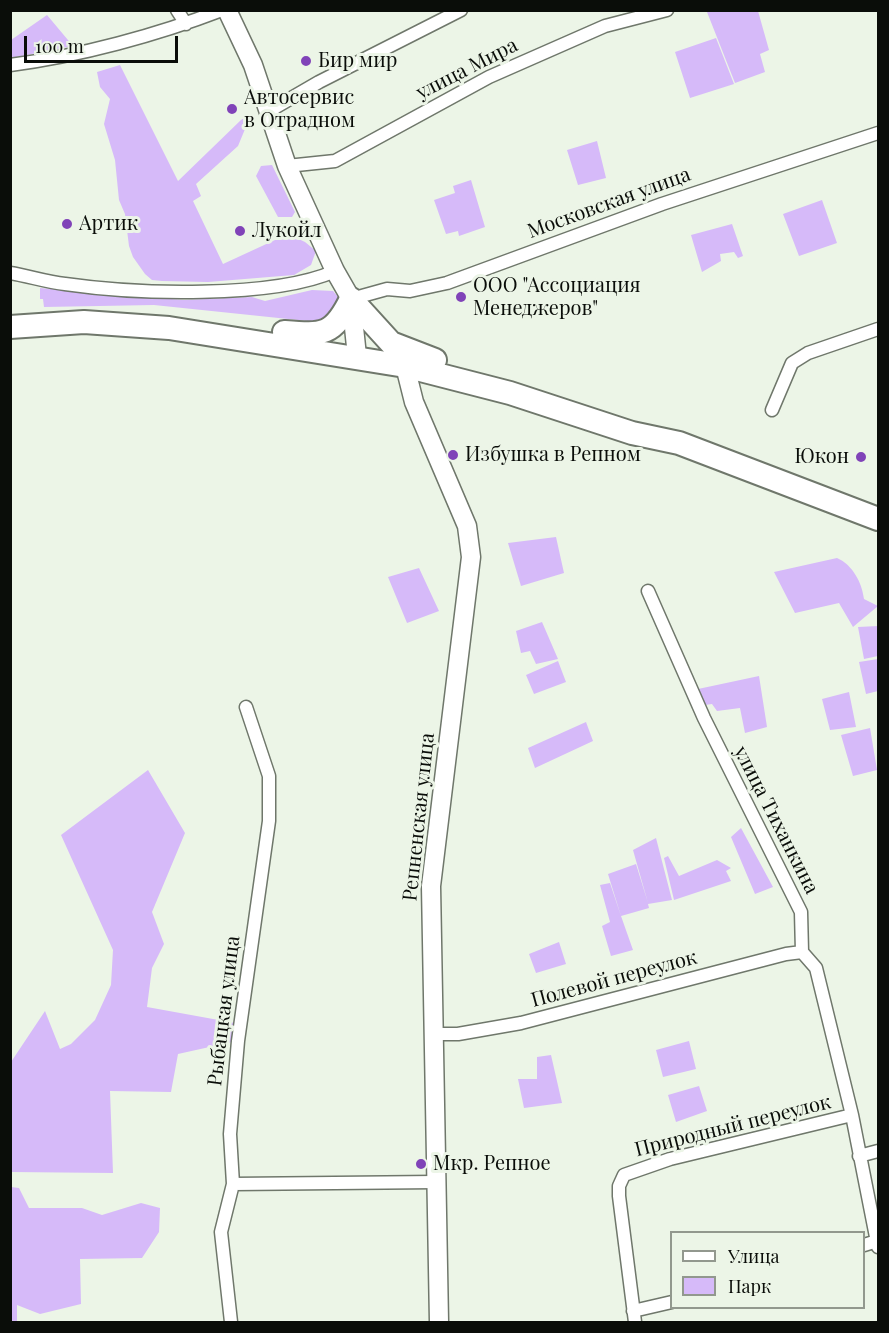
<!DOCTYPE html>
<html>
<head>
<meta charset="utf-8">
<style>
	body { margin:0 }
	#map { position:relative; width:889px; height:1333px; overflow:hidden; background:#ecf5e7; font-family:"Playfair Display",serif }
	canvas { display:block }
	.frame { position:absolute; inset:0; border:12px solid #0a0d09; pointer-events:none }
	.legend { position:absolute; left:670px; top:1231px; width:195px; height:78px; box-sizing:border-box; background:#ecf5e7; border:2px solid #92988e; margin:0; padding:8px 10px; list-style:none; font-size:18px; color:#0a0d09 }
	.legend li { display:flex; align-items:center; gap:12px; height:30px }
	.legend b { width:30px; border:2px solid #92988e }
	.scale { position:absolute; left:24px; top:36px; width:154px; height:27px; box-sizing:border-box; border:3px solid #0a0d09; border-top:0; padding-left:8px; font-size:18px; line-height:21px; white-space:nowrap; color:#0a0d09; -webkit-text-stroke:4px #ecf5e7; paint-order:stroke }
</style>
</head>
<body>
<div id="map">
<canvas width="889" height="1333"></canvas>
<div class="frame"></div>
<ul class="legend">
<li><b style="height:8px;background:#fff"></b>Улица</li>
<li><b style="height:16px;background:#d6baf9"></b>Парк</li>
</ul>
<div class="scale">100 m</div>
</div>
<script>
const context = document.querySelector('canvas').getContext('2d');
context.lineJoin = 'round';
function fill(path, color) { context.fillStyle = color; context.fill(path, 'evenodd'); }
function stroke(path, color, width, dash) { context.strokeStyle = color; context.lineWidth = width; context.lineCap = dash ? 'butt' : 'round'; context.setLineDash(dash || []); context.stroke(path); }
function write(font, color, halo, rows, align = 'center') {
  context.font = font + ' "Playfair Display",serif'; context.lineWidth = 6; context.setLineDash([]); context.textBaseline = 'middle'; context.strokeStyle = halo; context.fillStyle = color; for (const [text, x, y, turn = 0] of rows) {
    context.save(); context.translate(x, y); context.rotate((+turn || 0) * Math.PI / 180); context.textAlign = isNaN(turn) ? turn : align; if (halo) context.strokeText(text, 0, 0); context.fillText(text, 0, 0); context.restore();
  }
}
fill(new Path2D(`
	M 711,11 L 758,11 L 769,50 L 760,54 L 765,72 L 735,83 L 707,12 Z
	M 47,15 L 73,46 L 11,58 L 11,40 Z
	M 716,38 L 734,84 L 690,98 L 675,52 Z
	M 120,65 L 178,181 L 241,120 L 248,115 L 250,117 L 238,146 L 196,184 L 201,196 L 193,201 L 223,264 L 288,234 L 305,242 L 316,251 L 311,265 L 294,275 L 208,282 L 162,281 L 152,280 L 145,274 L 133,257 L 129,246 L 125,214 L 119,200 L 115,160 L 104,124 L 110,99 L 100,87 L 97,72 Z
	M 597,141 L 606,178 L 578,185 L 567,150 Z
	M 272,165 L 295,212 L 292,217 L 278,217 L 256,176 L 261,166 Z
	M 471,180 L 485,227 L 459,236 L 458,231 L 446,234 L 434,200 L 455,193 L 453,186 Z
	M 822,200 L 837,243 L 799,256 L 783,214 Z
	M 732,224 L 743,256 L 738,258 L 734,252 L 720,254 L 721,261 L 702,272 L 691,235 Z
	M 40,288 L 184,300 L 252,297 L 265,301 L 312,290 L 333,291 L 339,298 L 330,317 L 317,322 L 154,305 L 44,307 L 43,299 L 40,299 Z
	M 556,537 L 564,573 L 521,586 L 508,543 Z
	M 837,558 C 853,565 862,583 864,599 L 878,606 L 853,627 L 839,603 L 795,613 L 774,572 Z
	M 419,568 L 439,611 L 407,623 L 388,577 Z
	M 542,622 L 558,659 L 536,664 L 530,651 L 521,653 L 516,631 Z
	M 878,626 L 878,656 L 864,659 L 858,627 Z
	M 878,659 L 878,691 L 866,694 L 859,662 Z
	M 558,661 L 566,682 L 534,694 L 526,675 Z
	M 759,676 L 767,727 L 745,733 L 740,708 L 717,711 L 712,704 L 705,705 L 698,689 Z
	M 849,692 L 856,727 L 830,730 L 822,699 Z
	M 586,722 L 593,741 L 535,768 L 528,748 Z
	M 870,728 L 877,770 L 853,776 L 841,735 Z
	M 148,770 L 185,833 L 152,912 L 164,944 L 152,968 L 147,1007 L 235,1023 L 232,1042 L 178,1054 L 171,1092 L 110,1091 L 113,1173 L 11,1172 L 11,1062 L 45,1011 L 60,1049 L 71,1044 L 95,1020 L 111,985 L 113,950 L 61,835 Z
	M 741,828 L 773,887 L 755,894 L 731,837 Z
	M 656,838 L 672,900 L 648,904 L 649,908 L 621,916 L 633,950 L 611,956 L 602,926 L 610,922 L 600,885 L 610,883 L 621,916 L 608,874 L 636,864 L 648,903 L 633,850 Z
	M 668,856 L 679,876 L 717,860 L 731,868 L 726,871 L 731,881 L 674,900 L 664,858 Z
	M 559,942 L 566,964 L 536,973 L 529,954 Z
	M 689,1041 L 696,1069 L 663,1077 L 656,1050 Z
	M 551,1055 L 562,1103 L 524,1108 L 518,1079 L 537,1079 L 537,1057 Z
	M 699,1086 L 707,1111 L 676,1122 L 668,1095 Z
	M 11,1187 L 19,1188 L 29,1208 L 82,1208 L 102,1215 L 141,1203 L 160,1208 L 159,1232 L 142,1258 L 80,1259 L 81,1304 L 40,1314 L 17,1305 L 17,1322 L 11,1322 Z`), '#d6baf9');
const street = new Path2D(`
	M 177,10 L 186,24
	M 10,65 C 80,56 157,35 222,10
	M 269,111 L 319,82 L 461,10
	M 287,166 L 335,161 L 489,77 L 605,26 L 667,10
	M 10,273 C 29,276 46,282 65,284 C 134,294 272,299 335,271
	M 351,299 L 387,289 L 410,291 L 447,283 L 662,204 L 878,133
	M 772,410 L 792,363 L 808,353 L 878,329
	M 648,591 L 704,718 L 801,912 L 802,952 L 816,968 L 852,1115 L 878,1247
	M 435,1034 L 458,1034 L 521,1023 L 786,954 L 802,952
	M 859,1156 L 878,1151
	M 233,1184 L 436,1182
	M 864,1245 L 877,1241
	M 633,1311 L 672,1302
	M 231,1322 L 221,1232 L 233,1184 L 230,1134 L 238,1041 L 269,821 L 269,776 L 246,707
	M 635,1322 L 619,1196 L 619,1186 L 624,1175 L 670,1159 L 852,1115`);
const secondary = new Path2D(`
	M 227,10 L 253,65 L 287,166 L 335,271 L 351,299 L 357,356
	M 405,366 L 414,402 L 467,526 L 471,557 L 431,886 L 439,1322`);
const highway = new Path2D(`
	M 10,327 L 84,322 L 169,328 L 405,366 L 510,393 L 632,433 L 679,443 L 878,519
	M 284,332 C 323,335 333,336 351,299 L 391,343 L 435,360`);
stroke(street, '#6f776b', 15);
stroke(secondary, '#6f776b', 21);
stroke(highway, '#6f776b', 26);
stroke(street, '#fff', 12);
stroke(secondary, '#fff', 18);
stroke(highway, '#fff', 22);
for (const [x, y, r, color] of [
	[306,61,6,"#8043b8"],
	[232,109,6,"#8043b8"],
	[67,224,6,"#8043b8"],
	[240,231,6,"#8043b8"],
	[461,297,6,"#8043b8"],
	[453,455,6,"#8043b8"],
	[861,457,6,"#8043b8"],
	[421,1164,6,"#8043b8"]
]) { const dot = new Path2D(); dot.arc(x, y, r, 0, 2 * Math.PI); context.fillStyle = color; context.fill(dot); stroke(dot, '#ecf5e7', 2); }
write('20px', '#0a0d09', '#ecf5e7', [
	["Бир мир",318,61],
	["Автосервис",244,98],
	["в Отрадном",244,121],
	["Артик",79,224],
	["Лукойл",252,231],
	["ООО \"Ассоциация",473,286],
	["Менеджеров\"",473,309],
	["Избушка в Репном",465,455],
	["Юкон",849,457,"right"],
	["Мкр. Репное",433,1164]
], 'left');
write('20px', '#0a0d09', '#ecf5e7', [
	["улица Мира",467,69,-27],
	["Московская улица",609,203,-20],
	["Репненская улица",419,817,-84],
	["улица Тиханкина",776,820,63],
	["Полевой переулок",614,979,-15],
	["Рыбацкая улица",224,1011,-83],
	["Природный переулок",733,1126,-14]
]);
</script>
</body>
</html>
